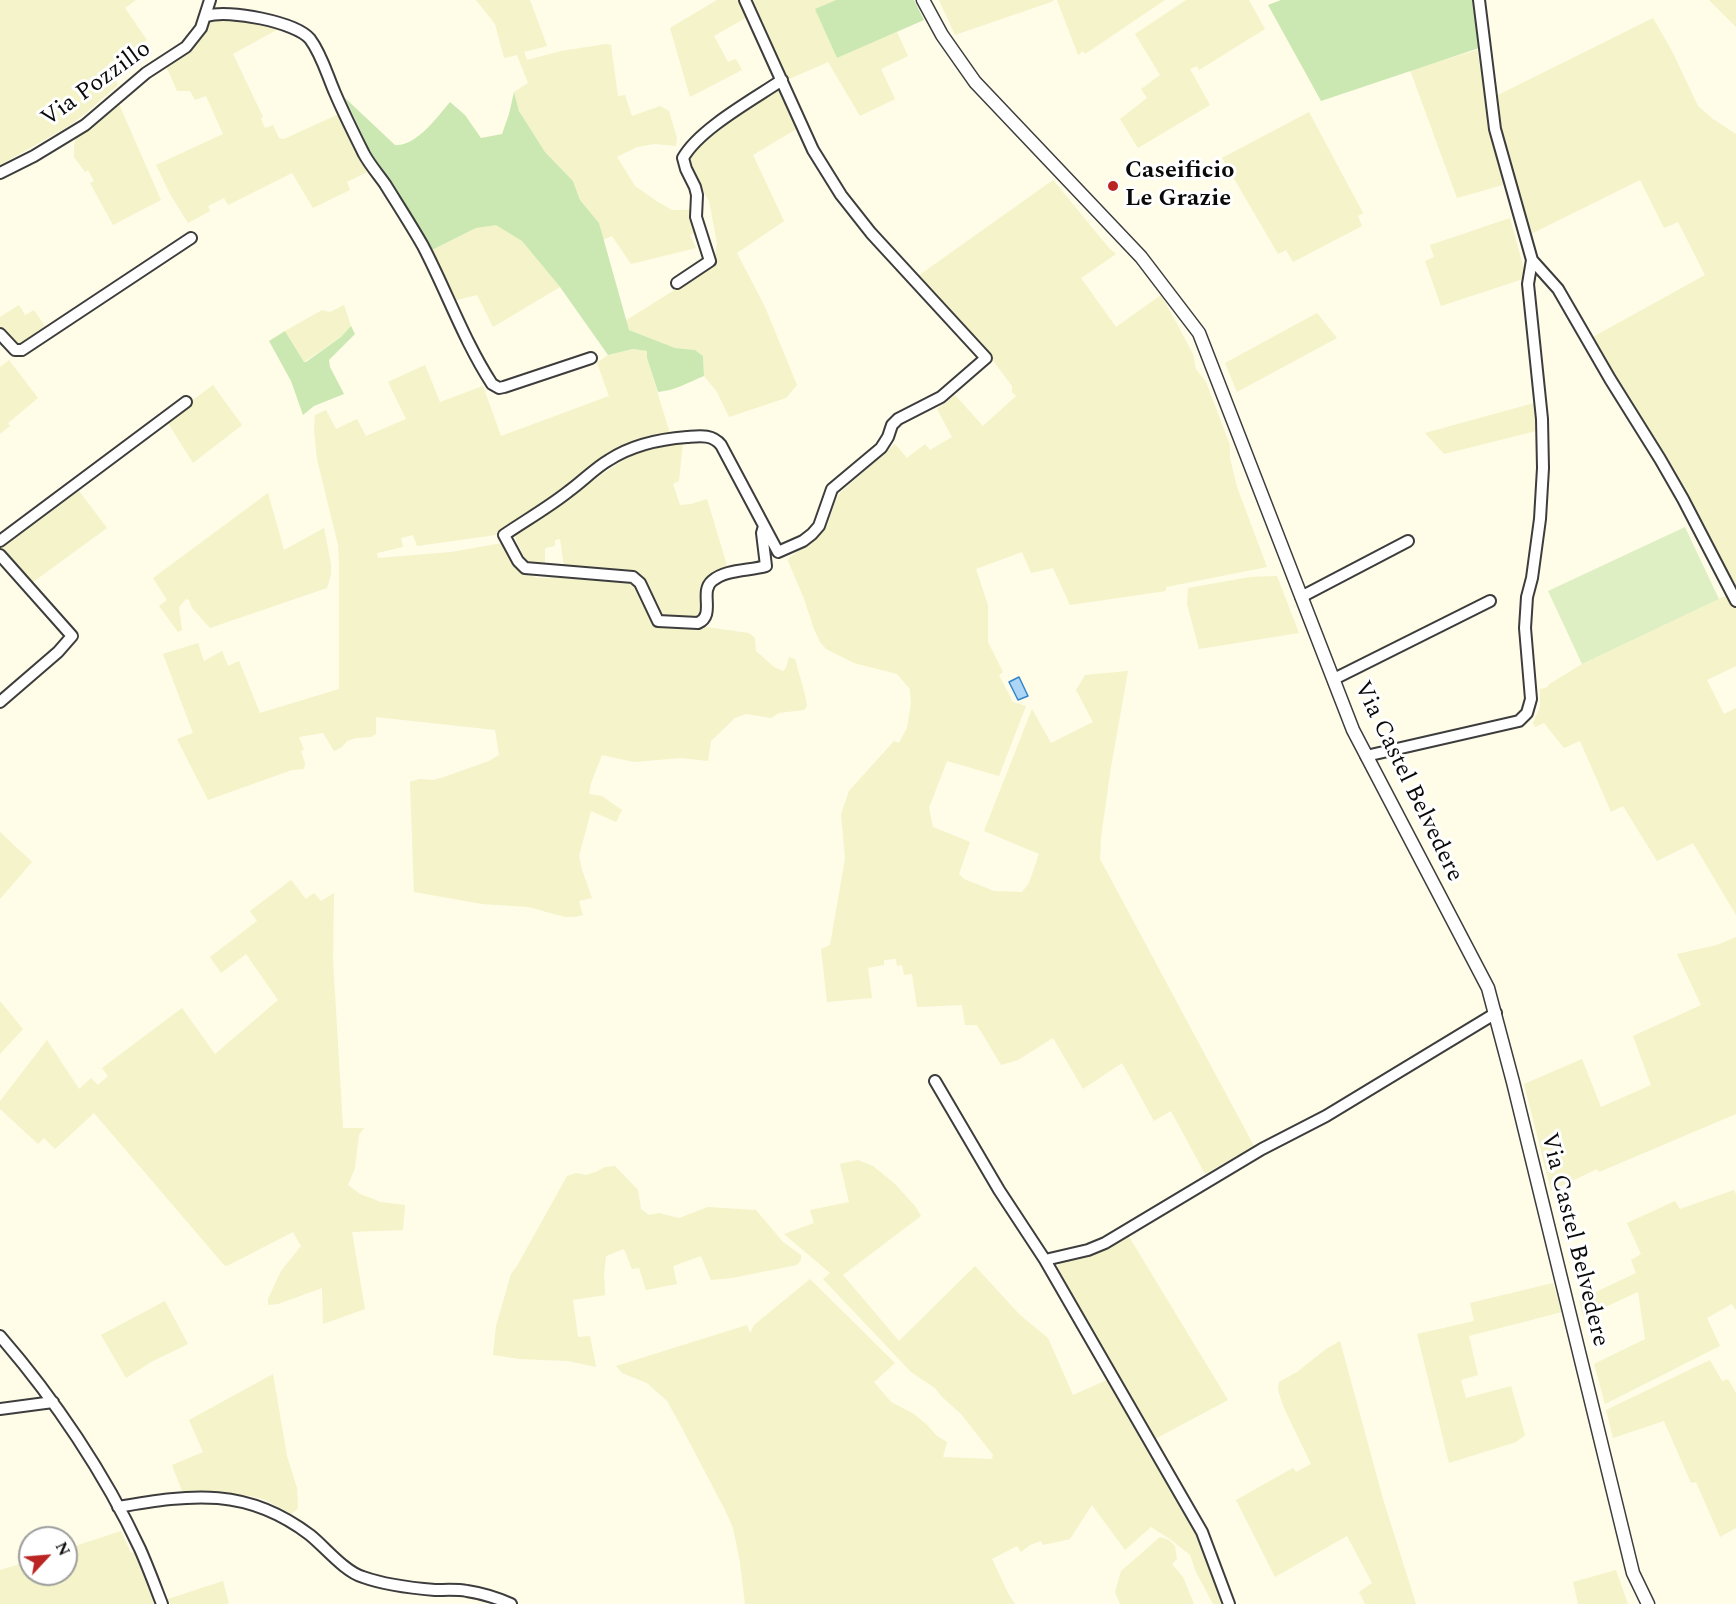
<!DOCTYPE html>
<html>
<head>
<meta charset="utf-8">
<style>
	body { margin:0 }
	#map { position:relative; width:1736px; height:1604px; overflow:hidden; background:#fffce8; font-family:Spectral,serif }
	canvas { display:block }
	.north { position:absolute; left:18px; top:1526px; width:60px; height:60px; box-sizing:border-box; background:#fff; border:2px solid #9d9d9d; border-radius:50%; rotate:64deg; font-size:16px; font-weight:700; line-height:24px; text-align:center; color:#0a0a0a }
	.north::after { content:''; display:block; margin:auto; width:21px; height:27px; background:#ba2523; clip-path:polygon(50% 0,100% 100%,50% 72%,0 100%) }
</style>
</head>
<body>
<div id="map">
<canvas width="1736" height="1604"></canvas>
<div class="north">N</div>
</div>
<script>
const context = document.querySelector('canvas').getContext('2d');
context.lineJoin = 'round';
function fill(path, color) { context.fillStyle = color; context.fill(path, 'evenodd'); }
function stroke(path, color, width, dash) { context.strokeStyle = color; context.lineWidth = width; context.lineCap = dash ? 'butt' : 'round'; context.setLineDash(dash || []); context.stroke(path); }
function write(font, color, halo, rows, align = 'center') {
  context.font = font + ' Spectral,serif'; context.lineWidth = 6; context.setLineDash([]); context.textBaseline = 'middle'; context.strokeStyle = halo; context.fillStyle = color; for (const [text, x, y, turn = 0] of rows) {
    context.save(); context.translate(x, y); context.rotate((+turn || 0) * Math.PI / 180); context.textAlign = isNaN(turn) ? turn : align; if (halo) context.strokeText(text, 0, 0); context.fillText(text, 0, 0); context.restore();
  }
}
fill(new Path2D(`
	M 0,0 L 136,0 L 125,8 L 147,40 L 108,64 L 118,85 L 86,113 L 69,126 L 0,165 Z
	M 476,0 L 530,0 L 547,46 L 524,52 L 527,60 L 561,51 L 606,44 L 611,45 L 618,96 L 625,95 L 632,116 L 660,106 L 669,111 L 677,138 L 676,146 L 654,144 L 637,147 L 617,157 L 635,186 L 658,202 L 672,210 L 686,210 L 693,208 L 698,232 L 690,235 L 696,248 L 631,264 L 612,236 L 603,240 L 599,223 L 580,200 L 573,181 L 545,152 L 519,111 L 514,92 L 528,83 L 517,55 L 504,58 L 495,24 Z
	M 717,0 L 741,0 L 749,16 L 714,36 L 728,62 L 736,59 L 742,70 L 690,97 L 670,28 Z
	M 750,0 L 836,0 L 816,9 L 837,58 L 897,32 L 908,56 L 881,69 L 895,99 L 860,116 L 828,62 L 787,80 Z
	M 939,0 L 1053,0 L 1054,1 L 955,35 Z
	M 1057,0 L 1165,0 L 1085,54 L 1083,51 L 1078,55 Z
	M 1186,0 L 1249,0 L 1265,29 L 1199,70 L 1197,66 L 1190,69 L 1210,105 L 1138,148 L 1120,119 L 1147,98 L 1141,89 L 1160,75 L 1135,34 Z
	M 1709,0 L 1736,0 L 1736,27 Z
	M 213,18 L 242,19 L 280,28 L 233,54 L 263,117 L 261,119 L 265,128 L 273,125 L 279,138 L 284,139 L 339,114 L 342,115 L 353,146 L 369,171 L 347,182 L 350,190 L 313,208 L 292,173 L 228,205 L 224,198 L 208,206 L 210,211 L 188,223 L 170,194 L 156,165 L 223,134 L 206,96 L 195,100 L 190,91 L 177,91 L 166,66 L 200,35 Z
	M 1653,18 L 1672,51 L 1698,106 L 1713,119 L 1736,134 L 1736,592 L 1674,470 L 1591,338 L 1705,275 L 1678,222 L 1664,228 L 1640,180 L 1527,236 L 1495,100 L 1498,95 Z
	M 1477,50 L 1503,185 L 1457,198 L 1410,70 Z
	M 778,87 L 782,89 L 798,128 L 753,155 L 784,221 L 737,253 L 765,307 L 797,385 L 786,398 L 729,417 L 717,392 L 704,376 L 703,356 L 695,350 L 675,348 L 629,330 L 625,321 L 708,269 L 714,262 L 717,243 L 709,201 L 696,179 L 691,165 L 689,155 L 707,137 Z
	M 118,102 L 161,200 L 113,225 L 90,183 L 94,181 L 88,170 L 85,172 L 74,157 L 74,145 L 76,138 Z
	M 1309,112 L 1363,213 L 1358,216 L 1362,226 L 1293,262 L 1286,250 L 1278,254 L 1222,158 Z
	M 1053,180 L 1109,248 L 1116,254 L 1081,278 L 1116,327 L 1161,295 L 1177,324 L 1193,354 L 1196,369 L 1206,382 L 1230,445 L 1230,458 L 1237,487 L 1267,567 L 1166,587 L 1166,591 L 1070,605 L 1053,568 L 1031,573 L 1022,552 L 976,569 L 988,605 L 988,642 L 1003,672 L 999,675 L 1013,702 L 1026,706 L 999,776 L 947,761 L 929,808 L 933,827 L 970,842 L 959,874 L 964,879 L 994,891 L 1022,892 L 1029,883 L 1039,854 L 984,831 L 1032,709 L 1051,743 L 1093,722 L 1076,690 L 1085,675 L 1128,671 L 1111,767 L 1101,837 L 1100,859 L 1254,1146 L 1205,1174 L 1171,1111 L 1154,1121 L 1122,1063 L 1083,1089 L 1053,1038 L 1018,1060 L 1001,1065 L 977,1025 L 965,1025 L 962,1005 L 917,1007 L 912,974 L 904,975 L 902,965 L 897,966 L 896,959 L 884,960 L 884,965 L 868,968 L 872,998 L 827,1002 L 821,949 L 830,945 L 845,859 L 841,814 L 849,791 L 894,741 L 899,743 L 907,728 L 911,704 L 910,689 L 897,674 L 854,663 L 826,649 L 820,642 L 814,629 L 803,596 L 788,561 L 789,558 L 823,532 L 828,524 L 835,501 L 840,493 L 895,444 L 907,458 L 925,444 L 930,450 L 952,437 L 937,409 L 955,395 L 983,426 L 1016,396 L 1012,392 L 1012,386 L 982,346 L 918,276 Z
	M 1510,218 L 1525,273 L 1523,279 L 1441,306 L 1425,261 L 1434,257 L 1430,245 Z
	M 496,224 L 522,241 L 560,287 L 493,327 L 477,295 L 453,301 L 428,252 L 476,228 Z
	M 19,305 L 25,315 L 34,310 L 45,326 L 17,346 L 0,328 L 0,317 Z
	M 344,305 L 351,326 L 341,337 L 304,362 L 285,331 L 322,310 L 330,312 Z
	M 1317,313 L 1337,338 L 1237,392 L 1225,363 Z
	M 633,349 L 647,351 L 647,358 L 671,437 L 639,446 L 503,534 L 417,546 L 413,535 L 401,538 L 403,547 L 377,553 L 378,558 L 451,552 L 502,543 L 506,546 L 519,569 L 537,578 L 575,577 L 625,579 L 636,584 L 656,625 L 661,628 L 706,627 L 749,633 L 755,638 L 756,651 L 774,667 L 783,671 L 786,668 L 789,657 L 795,659 L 805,695 L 807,706 L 804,710 L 779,713 L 771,718 L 746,714 L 735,718 L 711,741 L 708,761 L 681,758 L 634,762 L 602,755 L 591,783 L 589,794 L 602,796 L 622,810 L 616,822 L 591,811 L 579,856 L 582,870 L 592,898 L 579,901 L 583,915 L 574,917 L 565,917 L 528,907 L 482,904 L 414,892 L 410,782 L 419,779 L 433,780 L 444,777 L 489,761 L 499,755 L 495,730 L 376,717 L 376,734 L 371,737 L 356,738 L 347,741 L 342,747 L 334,751 L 323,733 L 299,737 L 304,750 L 301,751 L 305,763 L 304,769 L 292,770 L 208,800 L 177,739 L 193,733 L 163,654 L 198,643 L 204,661 L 222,651 L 228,666 L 239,661 L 260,713 L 339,689 L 339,565 L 338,545 L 317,459 L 314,430 L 315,415 L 326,410 L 336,429 L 357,419 L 366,436 L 406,419 L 388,382 L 425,365 L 440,402 L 483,386 L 501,436 L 609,396 L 597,363 L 608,355 Z
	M 9,360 L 38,398 L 8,423 L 10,426 L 0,434 L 0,367 Z
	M 213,385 L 242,425 L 193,463 L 166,420 Z
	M 1534,403 L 1536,431 L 1444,454 L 1425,433 Z
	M 683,442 L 679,481 L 673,484 L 680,505 L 691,504 L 707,499 L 729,572 L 711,577 L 702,618 L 662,620 L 646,585 L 564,567 L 560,539 L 555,540 L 555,546 L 545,548 L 545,564 L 527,563 L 516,540 L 515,535 L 519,531 L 632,454 Z
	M 76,487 L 107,528 L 33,582 L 29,583 L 0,550 L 0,544 Z
	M 268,493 L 284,550 L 324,528 L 331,564 L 331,574 L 328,585 L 327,588 L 210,628 L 192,608 L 189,600 L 186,599 L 179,607 L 182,630 L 178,632 L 159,606 L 167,600 L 153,578 Z
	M 1277,576 L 1299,633 L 1199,649 L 1187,604 L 1188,588 L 1250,577 Z
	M 1727,595 L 1736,609 L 1736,666 L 1707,680 L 1724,714 L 1736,708 L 1736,915 L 1693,843 L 1657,861 L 1623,806 L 1611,812 L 1580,741 L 1564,748 L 1544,723 L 1535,727 L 1533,723 L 1540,707 L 1540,689 L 1548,687 L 1548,685 L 1582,664 Z
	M 0,832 L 32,862 L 0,899 Z
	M 291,880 L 306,899 L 314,893 L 321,901 L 334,893 L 333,960 L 343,1128 L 364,1128 L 359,1135 L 355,1168 L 348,1185 L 360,1194 L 381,1202 L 405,1205 L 403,1230 L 352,1232 L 365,1309 L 323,1324 L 322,1288 L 278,1304 L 268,1305 L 268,1299 L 281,1271 L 301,1246 L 293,1232 L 227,1266 L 224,1265 L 94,1113 L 55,1149 L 44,1138 L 38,1144 L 0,1109 L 0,1101 L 47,1040 L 79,1089 L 91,1078 L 98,1085 L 108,1076 L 102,1068 L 182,1008 L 215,1054 L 278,1000 L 246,954 L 221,973 L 210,957 L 257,921 L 250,911 Z
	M 1736,937 L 1736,1114 L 1599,1172 L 1597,1169 L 1551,1191 L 1524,1084 L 1582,1059 L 1601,1107 L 1651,1085 L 1633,1036 L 1701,1005 L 1677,954 L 1717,945 Z
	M 0,1001 L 23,1029 L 0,1054 Z
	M 858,1160 L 873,1166 L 895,1184 L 915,1206 L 921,1216 L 843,1275 L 899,1341 L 975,1266 L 1020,1315 L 1048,1338 L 1073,1395 L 1107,1380 L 1198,1537 L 1225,1604 L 1213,1604 L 1196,1572 L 1190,1555 L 1170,1539 L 1151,1527 L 1125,1550 L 1092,1505 L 1070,1539 L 1043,1545 L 1041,1541 L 1030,1545 L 1021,1552 L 1017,1546 L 992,1559 L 1009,1595 L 1015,1604 L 745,1604 L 740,1562 L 733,1528 L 726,1512 L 682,1428 L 667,1401 L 647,1383 L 622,1373 L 616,1366 L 747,1325 L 750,1333 L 754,1325 L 810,1279 L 895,1363 L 874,1382 L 891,1402 L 914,1414 L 927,1425 L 937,1436 L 947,1442 L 943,1457 L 992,1459 L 993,1455 L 961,1414 L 941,1396 L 935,1388 L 911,1372 L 823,1279 L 830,1273 L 784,1234 L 814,1223 L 810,1210 L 849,1202 L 840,1164 Z
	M 615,1166 L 638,1190 L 641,1209 L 649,1215 L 659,1213 L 679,1218 L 708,1207 L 756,1210 L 783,1242 L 801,1255 L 801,1260 L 797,1265 L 732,1278 L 711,1280 L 701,1256 L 673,1266 L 677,1284 L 646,1290 L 639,1268 L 632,1269 L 624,1249 L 606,1256 L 604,1275 L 605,1295 L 573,1300 L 578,1337 L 590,1336 L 596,1367 L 568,1361 L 519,1359 L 493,1355 L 496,1326 L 511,1274 L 517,1266 L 567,1176 L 576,1173 L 586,1175 L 596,1172 L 605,1167 Z
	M 1734,1190 L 1736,1194 L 1736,1310 L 1732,1304 L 1707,1318 L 1720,1346 L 1605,1404 L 1594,1364 L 1645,1339 L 1638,1292 L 1583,1317 L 1579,1300 L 1636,1273 L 1631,1260 L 1641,1254 L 1627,1223 L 1675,1201 L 1680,1209 Z
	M 1128,1235 L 1228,1400 L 1157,1438 L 1154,1439 L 1055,1272 L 1061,1261 Z
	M 1553,1283 L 1562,1312 L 1469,1336 L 1478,1375 L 1461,1380 L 1466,1398 L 1511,1386 L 1525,1435 L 1516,1442 L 1449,1463 L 1417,1334 L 1474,1321 L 1470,1303 Z
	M 165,1301 L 188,1344 L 151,1362 L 126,1378 L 101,1335 Z
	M 1340,1341 L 1383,1499 L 1416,1604 L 1365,1604 L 1359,1592 L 1372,1583 L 1347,1536 L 1275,1577 L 1236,1500 L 1293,1468 L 1296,1472 L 1311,1464 L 1284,1408 L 1278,1390 L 1279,1382 L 1297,1372 L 1326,1349 Z
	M 1710,1360 L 1722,1381 L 1728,1379 L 1736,1393 L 1736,1528 L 1720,1537 L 1696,1482 L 1691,1483 L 1664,1421 L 1613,1438 L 1606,1410 Z
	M 273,1374 L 287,1456 L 297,1488 L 298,1508 L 292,1514 L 263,1499 L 250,1496 L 182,1491 L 172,1465 L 203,1452 L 189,1420 Z
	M 121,1531 L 131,1553 L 134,1552 L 154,1604 L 0,1604 L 0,1570 L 30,1561 L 30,1574 L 66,1574 L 66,1549 Z
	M 1160,1537 L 1169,1540 L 1175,1546 L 1177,1559 L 1172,1564 L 1183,1577 L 1194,1604 L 1120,1604 L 1115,1592 L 1121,1571 Z
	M 1616,1570 L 1628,1604 L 1578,1604 L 1573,1582 Z
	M 223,1581 L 229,1604 L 170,1604 L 168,1599 Z`), '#f4f3c9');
fill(new Path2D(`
	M 836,0 L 914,0 L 924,20 L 837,58 L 815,9 Z
	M 1281,0 L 1477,0 L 1482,47 L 1321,101 L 1268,5 Z
	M 514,92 L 519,111 L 545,152 L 573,181 L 580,200 L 599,223 L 629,330 L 675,348 L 695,350 L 703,356 L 704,376 C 687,383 676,390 658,392 L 647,358 L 647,351 L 633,349 L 608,355 L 560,287 L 522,241 L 496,225 L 476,228 L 428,252 L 396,191 L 373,157 L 345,98 L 395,145 C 416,147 438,116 450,102 L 465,115 L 481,138 L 502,134 L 509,114 Z
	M 351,326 L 355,334 L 329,360 L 330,367 L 344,394 L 314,406 L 303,415 L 291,381 L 269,341 L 285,331 L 304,362 L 306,362 L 341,337 Z`), '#cbe8b2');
fill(new Path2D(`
	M 1685,527 L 1719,599 L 1582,664 L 1548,591 Z`), '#deefc4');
const water = new Path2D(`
	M 1019,677 L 1028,696 L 1018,700 L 1009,682 Z`);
fill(water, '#add6f6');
stroke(water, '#3386cd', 1.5);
const minor = new Path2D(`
	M 745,0 L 813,150 L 841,195 L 871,233 L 986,358 L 941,397 L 898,419 L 892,425 L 888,437 L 881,448 L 832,489 L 819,526 L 812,534 L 803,541 L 778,552 L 721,445 C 712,434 700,436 687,437 C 660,439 632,445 609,460 C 595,468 583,481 569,491 C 549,507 526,520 504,535 L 518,561 L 525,568 L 633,577 L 640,583 L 658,621 L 698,623 C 716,615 699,592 712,581 C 726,569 749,571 766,566 L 762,533 L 764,526
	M 207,16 C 228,9 296,22 310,39 C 322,55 327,75 335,93 C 344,114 354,134 364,154 C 370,165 378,174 385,184 C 398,205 411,225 423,246 C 447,292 464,341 492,384 L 499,388 L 504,387 L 591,358
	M 0,173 L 34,156 L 85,125 L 146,73 L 186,47 L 201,28 L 210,0
	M 1532,260 L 1558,289 L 1610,379 L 1660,459 L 1683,499 L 1736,601
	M 677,283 L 710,261 L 696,217 L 697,195 L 695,187 L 686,169 L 683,158 C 699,129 754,99 782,80
	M 0,334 L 15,350 L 22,350 L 191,238
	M 0,541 L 186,402
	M 0,555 L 72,636 L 58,652 L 0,702
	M 1301,597 L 1408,541
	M 1334,679 L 1490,601
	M 1366,756 L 1519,721 L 1527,713 L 1531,699 L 1525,628 L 1527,597 L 1532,578 L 1540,519 L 1543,468 L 1542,419 L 1528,284 L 1532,260 L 1495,129 L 1479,0
	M 935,1081 L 999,1190 L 1045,1260 L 1202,1532 L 1229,1604
	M 1045,1260 L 1088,1250 L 1105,1243 L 1262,1149 L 1326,1116 L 1496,1013
	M 0,1336 C 54,1398 105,1474 140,1549 C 148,1567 155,1586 162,1604
	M 0,1409 L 53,1402
	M 118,1507 C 192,1494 247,1487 310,1535 C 325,1547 345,1572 363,1577 C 385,1585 411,1588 435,1590 C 445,1590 457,1589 467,1591 C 481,1593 497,1598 511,1604`);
const tertiary = new Path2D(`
	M 923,0 L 942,35 L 975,82 L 1141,257 L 1199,333 L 1353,730 L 1488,988 L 1513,1082 L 1633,1573 L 1648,1604`);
stroke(minor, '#3d3d3d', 14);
stroke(tertiary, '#3d3d3d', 15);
stroke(minor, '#fff', 10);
stroke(tertiary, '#fff', 12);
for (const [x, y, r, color] of [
	[1113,186,6,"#ba2523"]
]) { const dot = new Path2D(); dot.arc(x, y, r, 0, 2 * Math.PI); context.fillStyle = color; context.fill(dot); stroke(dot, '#fff', 2); }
write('24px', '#0a0a0a', '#fff', [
	["Via Pozzillo",97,85,-36],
	["Via Castel Belvedere",1407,782,64],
	["Via Castel Belvedere",1573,1240,76]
]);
write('bold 24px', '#0a0a0a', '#fff', [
	["Caseificio",1125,172],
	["Le Grazie",1125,200]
], 'left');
</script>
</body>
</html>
